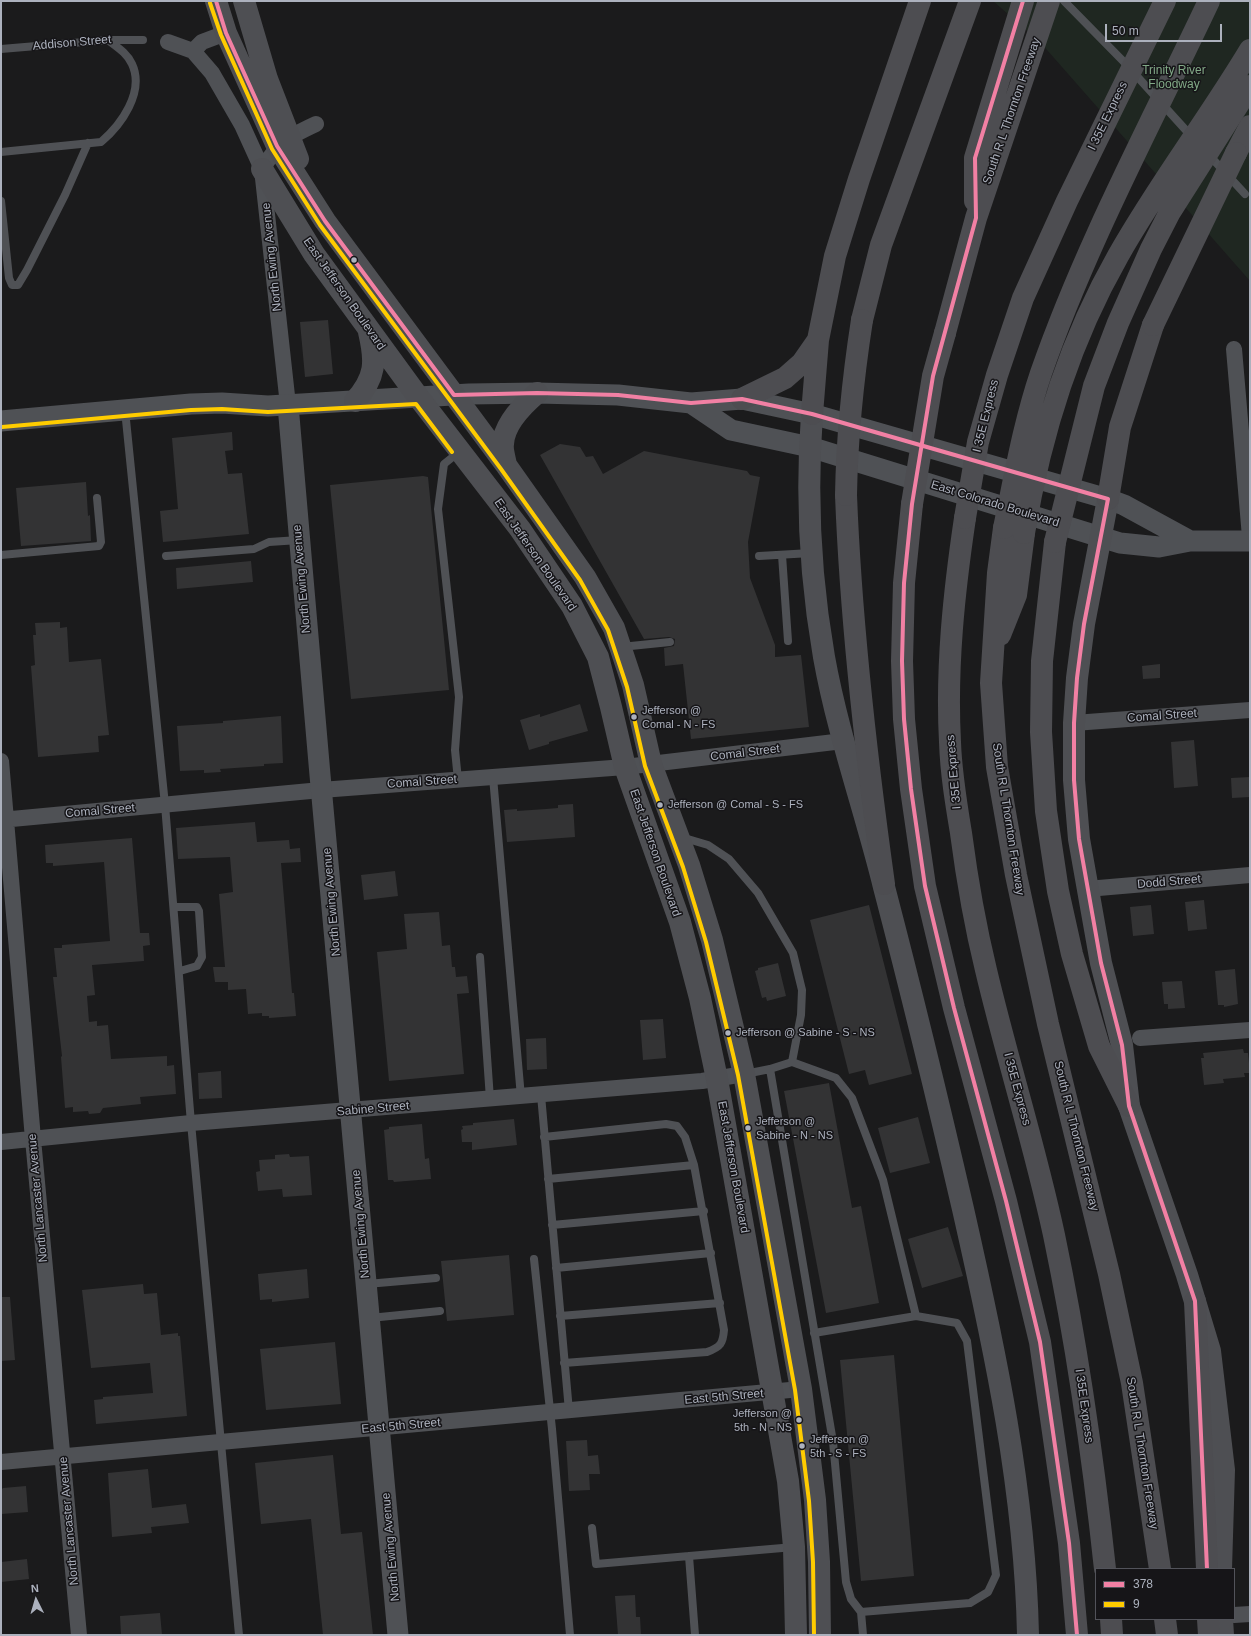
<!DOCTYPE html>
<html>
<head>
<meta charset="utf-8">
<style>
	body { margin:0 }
	#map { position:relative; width:1251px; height:1636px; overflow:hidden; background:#1b1b1c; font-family:Arial,sans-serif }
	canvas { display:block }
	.frame { position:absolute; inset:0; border:2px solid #acb1bd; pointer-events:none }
	.legend { position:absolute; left:1095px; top:1568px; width:140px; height:52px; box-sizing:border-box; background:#161518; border:1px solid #52535a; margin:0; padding:5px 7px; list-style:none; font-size:12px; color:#acb1bd }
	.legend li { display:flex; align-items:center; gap:8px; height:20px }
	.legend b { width:20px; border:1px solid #52535a }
	.north { position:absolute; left:16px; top:1580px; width:40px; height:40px; -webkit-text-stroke:3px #161518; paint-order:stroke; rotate:355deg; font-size:11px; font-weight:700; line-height:16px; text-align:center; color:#acb1bd }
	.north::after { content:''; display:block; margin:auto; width:14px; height:18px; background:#acb1bd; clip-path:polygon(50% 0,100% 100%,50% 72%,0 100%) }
	.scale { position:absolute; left:1105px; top:24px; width:117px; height:18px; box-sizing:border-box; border:2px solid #acb1bd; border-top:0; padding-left:5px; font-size:12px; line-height:14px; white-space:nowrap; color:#acb1bd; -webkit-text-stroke:3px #161518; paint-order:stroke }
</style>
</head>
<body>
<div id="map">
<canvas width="1251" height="1636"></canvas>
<div class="frame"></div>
<ul class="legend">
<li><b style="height:5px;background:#f280a4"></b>378</li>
<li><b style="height:5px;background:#fc0"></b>9</li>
</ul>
<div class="north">N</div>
<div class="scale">50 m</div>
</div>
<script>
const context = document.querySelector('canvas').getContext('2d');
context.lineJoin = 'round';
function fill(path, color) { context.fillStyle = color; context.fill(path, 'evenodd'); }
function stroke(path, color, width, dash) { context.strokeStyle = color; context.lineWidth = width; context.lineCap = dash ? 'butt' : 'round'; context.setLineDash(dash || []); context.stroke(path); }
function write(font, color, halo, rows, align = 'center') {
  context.font = font + ' Arial,sans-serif'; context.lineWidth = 3; context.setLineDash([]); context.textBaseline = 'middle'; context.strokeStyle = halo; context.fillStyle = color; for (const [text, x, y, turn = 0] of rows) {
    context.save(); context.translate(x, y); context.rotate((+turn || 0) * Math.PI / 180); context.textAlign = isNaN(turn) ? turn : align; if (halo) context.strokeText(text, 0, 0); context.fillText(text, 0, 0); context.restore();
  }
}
fill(new Path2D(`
	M 993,1 L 1250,1 L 1250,281 L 1040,42 Z`), '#1f2721');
fill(new Path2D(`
	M 328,320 L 333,374 L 305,377 L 300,322 Z
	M 232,432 L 233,450 L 225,451 L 228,474 L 242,473 L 249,534 L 163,542 L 160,511 L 178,509 L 172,438 Z
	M 560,444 L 580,447 L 586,457 L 593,456 L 603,474 L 644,451 L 747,471 L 750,475 L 760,477 L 748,542 L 750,578 L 775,645 L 775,657 L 801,655 L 809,727 L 691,739 L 683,664 L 665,666 L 664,648 L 674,646 L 675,639 L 669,637 L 644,639 L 540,455 Z
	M 423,476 L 428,477 L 449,690 L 351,699 L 330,485 Z
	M 86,482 L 88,516 L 90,515 L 91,541 L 21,546 L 16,488 Z
	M 251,561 L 253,582 L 177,589 L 176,568 Z
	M 60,622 L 60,628 L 67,627 L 69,662 L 101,659 L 109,735 L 98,736 L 99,752 L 38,757 L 31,666 L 35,665 L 33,635 L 36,635 L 35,623 Z
	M 1160,664 L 1160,678 L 1143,679 L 1142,666 Z
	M 580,704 L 588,731 L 549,742 L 549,744 L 529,750 L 520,720 L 540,714 L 540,717 Z
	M 281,716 L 283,763 L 264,764 L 264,766 L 220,769 L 221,772 L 204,773 L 204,770 L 180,771 L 177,726 L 223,723 L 223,721 Z
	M 1194,740 L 1198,786 L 1174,788 L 1171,742 Z
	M 1250,777 L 1250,797 L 1232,798 L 1231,778 Z
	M 573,804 L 575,837 L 507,842 L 504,810 L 517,809 L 517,811 L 546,809 L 558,808 L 558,805 Z
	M 255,822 L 257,842 L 289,840 L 290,849 L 300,848 L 301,862 L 281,863 L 292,993 L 294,993 L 296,1016 L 269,1018 L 269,1016 L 262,1016 L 262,1013 L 248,1014 L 246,989 L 228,990 L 228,982 L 215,982 L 213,967 L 225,967 L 219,894 L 233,892 L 230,857 L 178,859 L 176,828 Z
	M 132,838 L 140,933 L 149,933 L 150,945 L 143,946 L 144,961 L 92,965 L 95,995 L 87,996 L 89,1022 L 97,1021 L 97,1026 L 108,1025 L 111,1059 L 167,1056 L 167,1066 L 174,1065 L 176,1094 L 140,1097 L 141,1104 L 103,1108 L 100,1113 L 89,1114 L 88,1111 L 73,1112 L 73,1107 L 65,1108 L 61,1057 L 62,1056 L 53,977 L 57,977 L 54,948 L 62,948 L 62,945 L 110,941 L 104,862 L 53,866 L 53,863 L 46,863 L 45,845 Z
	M 395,871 L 398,896 L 364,900 L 361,875 Z
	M 1204,900 L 1207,929 L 1188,931 L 1185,902 Z
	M 869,905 L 912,1074 L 869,1085 L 865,1070 L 849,1074 L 810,920 Z
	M 1151,905 L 1154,934 L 1133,936 L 1130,907 Z
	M 439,912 L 442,946 L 450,945 L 452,967 L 455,967 L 456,977 L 467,976 L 469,993 L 457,994 L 464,1074 L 389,1081 L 377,952 L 407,949 L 404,914 Z
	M 778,963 L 786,996 L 767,1001 L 766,997 L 762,998 L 755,971 L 758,970 L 758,968 Z
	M 1235,969 L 1238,1004 L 1224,1007 L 1224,1005 L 1218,1005 L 1215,971 Z
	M 1182,981 L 1185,1008 L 1168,1009 L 1168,1004 L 1164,1004 L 1162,982 Z
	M 663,1019 L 666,1058 L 643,1060 L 640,1020 Z
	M 546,1038 L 547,1069 L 527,1070 L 526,1039 Z
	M 1243,1049 L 1244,1053 L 1248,1053 L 1250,1073 L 1244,1073 L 1245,1077 L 1223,1079 L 1224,1083 L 1204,1085 L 1201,1058 L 1204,1058 L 1203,1053 Z
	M 221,1071 L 222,1098 L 199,1099 L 198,1073 Z
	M 829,1083 L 852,1208 L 861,1206 L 879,1303 L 826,1313 L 784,1091 Z
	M 918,1117 L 930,1163 L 890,1173 L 878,1128 Z
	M 514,1119 L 517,1145 L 472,1150 L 472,1142 L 462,1142 L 461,1130 L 463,1129 L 462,1126 L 473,1125 L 473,1123 Z
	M 422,1124 L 425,1159 L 429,1158 L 431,1179 L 394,1182 L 393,1180 L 388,1180 L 384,1130 L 389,1129 L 389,1127 Z
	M 289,1154 L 290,1157 L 309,1156 L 312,1195 L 283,1197 L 282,1189 L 258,1191 L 256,1172 L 260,1171 L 259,1160 L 275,1159 L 275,1155 Z
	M 948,1227 L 963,1276 L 922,1288 L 908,1239 Z
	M 509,1255 L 514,1315 L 447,1321 L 441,1261 Z
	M 307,1269 L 309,1298 L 272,1302 L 272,1299 L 260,1300 L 258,1274 Z
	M 143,1284 L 144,1294 L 157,1293 L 161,1335 L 178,1333 L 178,1336 L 180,1336 L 187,1416 L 96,1424 L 94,1400 L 103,1399 L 103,1397 L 153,1393 L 150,1363 L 91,1368 L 82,1290 Z
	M 1,1297 L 10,1297 L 15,1360 L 1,1361 Z
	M 335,1342 L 341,1404 L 266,1410 L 260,1349 Z
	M 894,1355 L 914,1576 L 861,1581 L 840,1360 Z
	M 587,1440 L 588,1456 L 598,1455 L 600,1474 L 589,1474 L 590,1490 L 569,1491 L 566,1441 Z
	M 333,1455 L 341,1534 L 362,1532 L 373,1635 L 323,1635 L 311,1519 L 261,1524 L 255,1463 Z
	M 148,1469 L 152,1508 L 186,1504 L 189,1523 L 151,1527 L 152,1533 L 112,1537 L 108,1473 Z
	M 26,1486 L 28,1512 L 1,1514 L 1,1490 L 3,1488 Z
	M 27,1559 L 29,1579 L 1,1582 L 1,1562 Z
	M 635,1595 L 636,1617 L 640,1617 L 641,1635 L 618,1635 L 615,1596 Z
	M 160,1613 L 162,1635 L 121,1635 L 120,1616 Z`), '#333334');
stroke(new Path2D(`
	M 1064,1 L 1124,62 L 1193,138
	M 1,49 L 108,40 L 143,40
	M 1,152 L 101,142 C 121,125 145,92 132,64 C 127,53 117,47 108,40
	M 1208,154 L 1245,194
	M 1,201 L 9,278 L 12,285 L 18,285 L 27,270 L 65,195 L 88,143
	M 125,410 L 165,805 L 191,1123 L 239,1635
	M 1,555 L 99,546 L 101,542 L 97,498
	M 782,555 L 788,641
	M 166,556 L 254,549 L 269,542 L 299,540
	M 759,556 L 811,553
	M 621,647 L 670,642
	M 493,777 L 521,1097
	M 458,780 L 455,750 L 459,697 L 438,509 L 444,464 L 459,452
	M 681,837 L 708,845 L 729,859 L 758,893 L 793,953 L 802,990 L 801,1015 L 792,1062 L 770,1069 L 745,1074
	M 174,907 L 197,907 L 199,911 L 202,957 L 197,966 L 180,971
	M 480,957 L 490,1099
	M 792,1062 L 836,1078 L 852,1098 L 883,1180 L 916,1316 L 957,1323 L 967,1341 L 996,1575 L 988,1592 L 970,1603 L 861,1612 L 863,1635
	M 770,1069 L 833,1442 L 846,1582 L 851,1599 L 861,1612
	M 541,1095 L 569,1411
	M 544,1137 L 666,1124 L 677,1126 L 685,1137 L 694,1165 L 724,1330 C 723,1343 721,1347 707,1352 L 564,1363
	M 548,1179 L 694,1165
	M 552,1225 L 704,1211
	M 534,1259 L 552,1429 L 570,1635
	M 556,1268 L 711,1253
	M 367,1284 L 436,1278
	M 560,1316 L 720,1303
	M 370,1318 L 440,1311
	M 814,1333 L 916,1316
	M 592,1528 L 596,1564 L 794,1547
	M 689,1556 L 695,1635`), '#4f5155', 8);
stroke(new Path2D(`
	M 168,42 L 193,51 L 212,73 L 242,125 L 262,169 L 288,405
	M 193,51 L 202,42 L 226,33
	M 262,169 C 280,141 286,138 316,124
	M 1234,349 L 1250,537
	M 1074,723 L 1250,710
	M 1,761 L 33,1139 L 79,1635
	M 1,820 L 321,790 L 625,767 L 843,741
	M 1087,889 L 1250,875
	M 1140,1038 L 1250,1030
	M 1,1142 L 191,1123 L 702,1081 L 744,1074
	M 1,1462 L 801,1389
	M 1234,1615 L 1250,1614`), '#4f5155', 16);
stroke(new Path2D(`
	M 691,403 L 731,430 L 810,447 L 1120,543 L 1159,547 L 1190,541 L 1250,541
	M 288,405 L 320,775 L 398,1635
	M 1,421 L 191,404 L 222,403 L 268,406 L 469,394 L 537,393 L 618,395 L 691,403 L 742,399 L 812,414 L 1108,499 L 1124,505 L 1190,541`), '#4f5155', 21);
stroke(new Path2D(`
	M 216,1 L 226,33 L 277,146 L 325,221 L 506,465 L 585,577 L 614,628 L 633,685 L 651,764 L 689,865 L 712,940 L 744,1074 L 801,1389 L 815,1500 L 819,1562 L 820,1635
	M 244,1 L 267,79 L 298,159
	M 262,169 L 314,254 L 419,398 L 520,529 L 572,606 L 598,657 L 611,707 L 625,767 L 680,922 L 700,998 L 717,1079 L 788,1481 L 794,1547 L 796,1635
	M 355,401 C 376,377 376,362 369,332
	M 812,414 C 806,495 810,577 824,657 C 838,735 865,810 884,887 C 912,994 938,1101 963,1209 C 995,1350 1025,1490 1028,1635
	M 506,465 C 505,459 502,450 503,444 C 504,424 523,405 537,393
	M 1108,499 L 1084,624 L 1077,678 L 1074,723 L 1074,780 L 1079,839 L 1101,963 L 1122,1045 L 1129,1106 L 1187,1275 L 1210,1351 L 1224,1470 L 1221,1569
	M 1222,1619 L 1223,1635`), '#4e4f53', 22);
stroke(new Path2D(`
	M 1236,153 L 1250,126
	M 975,201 L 975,158 L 1023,1
	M 862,320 L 881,245 L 970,1
	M 945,333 L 976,218 L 1049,1
	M 742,399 L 785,378 L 802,363 L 818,340
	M 812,414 L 818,340 L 835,256 L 859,179 L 920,1
	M 846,495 C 851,625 866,755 884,884
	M 1108,499 L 1120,427 L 1153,325
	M 912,504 L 904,583 L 902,661 L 904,719 L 911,789 L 925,886 L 954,1008 L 1006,1201 L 1040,1342 L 1069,1543 L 1077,1635
	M 965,518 C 954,592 946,667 950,742 C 951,773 956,803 961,833 C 967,879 975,925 986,970 C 1007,1059 1035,1146 1054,1235 C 1077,1345 1093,1457 1105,1569
	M 1004,528 L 998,573 L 991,683 L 997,767 L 1016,875 L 1048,1024 L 1109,1274 L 1132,1383 L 1160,1569
	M 1055,542 L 1042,661 L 1041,732 L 1046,811 L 1058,891 L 1072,954 L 1099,1046 L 1129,1106
	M 1000,635 L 1016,595 L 1024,533
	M 1195,1301 L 1207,1569
	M 1111,1619 L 1112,1635
	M 1165,1619 L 1167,1635
	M 1208,1619 L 1209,1635`), '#4d4d51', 22);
stroke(new Path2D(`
	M 1153,325 L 1236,153
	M 846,495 C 847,436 853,378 862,320
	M 912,504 L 933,376 L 945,333
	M 965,518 L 978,442 L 997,375 L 1023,298 L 1067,201 L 1165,1
	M 1004,528 C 1015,476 1024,423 1041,373 C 1086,244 1151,124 1209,1
	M 1024,533 C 1040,436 1069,342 1118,256 C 1158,185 1208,120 1250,50
	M 1055,542 L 1094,386 L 1118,323 L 1151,249 L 1170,212 L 1250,86`), '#4d4d51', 22);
stroke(new Path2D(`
	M 216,1 L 226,33 L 277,146 L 325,221 L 454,395 L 537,393 L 618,395 L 691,403 L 742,399 L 812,414 L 1108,499 L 1084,624 L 1077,678 L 1074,723 L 1074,780 L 1079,839 L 1101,963 L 1122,1045 L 1129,1106 L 1195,1301 L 1207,1569
	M 1023,1 L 975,158 L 976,218 L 933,376 L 912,504 L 904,583 L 902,661 L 904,719 L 911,789 L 925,886 L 954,1008 L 1006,1201 L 1040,1342 L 1069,1543 L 1077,1635`), '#f280a4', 4);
stroke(new Path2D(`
	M 210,3 L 221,35 L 272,149 L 320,225 L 501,469 L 580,580 L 608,630 L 627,687 L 645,766 L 683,867 L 706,942 L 738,1075 L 795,1390 L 809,1501 L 813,1562 L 814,1635
	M 2,427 L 191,410 L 222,409 L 268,412 L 416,404 L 452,452`), '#fc0', 4);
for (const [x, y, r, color] of [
	[354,260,3.5,"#acb1bd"],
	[634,717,3.5,"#acb1bd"],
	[660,805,3.5,"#acb1bd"],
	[728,1033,3.5,"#acb1bd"],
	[748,1128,3.5,"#acb1bd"],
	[799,1420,3.5,"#acb1bd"],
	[802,1446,3.5,"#acb1bd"]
]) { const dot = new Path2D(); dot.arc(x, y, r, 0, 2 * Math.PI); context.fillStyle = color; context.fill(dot); stroke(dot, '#161518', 1.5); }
write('11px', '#acb1bd', '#161518', [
	["Jefferson @",642,711],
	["Comal - N - FS",642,725],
	["Jefferson @ Comal - S - FS",668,805],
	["Jefferson @ Sabine - S - NS",736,1033],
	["Jefferson @",756,1122],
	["Sabine - N - NS",756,1136],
	["Jefferson @",792,1414,"right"],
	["5th - N - NS",792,1428,"right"],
	["Jefferson @",810,1440],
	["5th - S - FS",810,1454]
], 'left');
write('12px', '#acb1bd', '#161518', [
	["Addison Street",72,43,-5],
	["South R L Thornton Freeway",1012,111,-71],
	["I 35E Express",1108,116,-64],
	["North Ewing Avenue",272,257,-96],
	["East Jefferson Boulevard",344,294,55],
	["I 35E Express",986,416,-76],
	["East Colorado Boulevard",995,504,17],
	["East Jefferson Boulevard",535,555,55],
	["North Ewing Avenue",302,579,-95],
	["Comal Street",1162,716,-4],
	["Comal Street",745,753,-7],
	["I 35E Express",954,772,-95],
	["Comal Street",422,782,-4],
	["Comal Street",100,811,-5],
	["South R L Thornton Freeway",1008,819,81],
	["East Jefferson Boulevard",655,853,71],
	["Dodd Street",1169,882,-5],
	["North Ewing Avenue",332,902,-95],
	["I 35E Express",1017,1089,75],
	["Sabine Street",373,1109,-5],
	["South R L Thornton Freeway",1076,1136,76],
	["East Jefferson Boulevard",733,1167,80],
	["North Lancaster Avenue",38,1198,-95],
	["North Ewing Avenue",361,1224,-95],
	["East 5th Street",724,1397,-5],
	["I 35E Express",1084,1406,82],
	["East 5th Street",401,1426,-5],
	["South R L Thornton Freeway",1142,1453,81],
	["North Lancaster Avenue",69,1521,-95],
	["North Ewing Avenue",391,1547,-95]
]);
write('12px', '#82a987', '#161518', [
	["Trinity River",1174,71],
	["Floodway",1174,85]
]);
</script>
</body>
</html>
